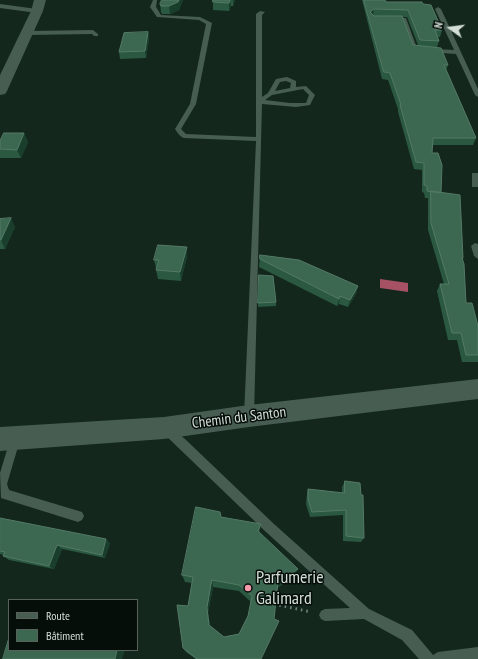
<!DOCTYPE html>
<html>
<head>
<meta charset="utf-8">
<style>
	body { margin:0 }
	#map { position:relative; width:478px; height:659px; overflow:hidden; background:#13271c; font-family:"PT Sans Narrow",sans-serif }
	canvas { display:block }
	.legend { position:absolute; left:8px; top:599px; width:130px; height:52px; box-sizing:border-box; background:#060e09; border:1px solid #58625b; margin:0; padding:5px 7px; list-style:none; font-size:12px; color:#d3dfd7 }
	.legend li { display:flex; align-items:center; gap:8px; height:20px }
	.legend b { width:20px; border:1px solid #58625b }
	.north { position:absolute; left:430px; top:8px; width:40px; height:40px; -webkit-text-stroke:3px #060e09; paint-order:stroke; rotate:284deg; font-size:11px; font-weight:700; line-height:16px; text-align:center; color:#d3dfd7 }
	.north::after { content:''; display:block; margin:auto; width:14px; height:18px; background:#d3dfd7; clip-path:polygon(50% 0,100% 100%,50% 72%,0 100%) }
</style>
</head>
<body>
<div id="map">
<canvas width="478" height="659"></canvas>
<ul class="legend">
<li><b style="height:5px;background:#485d51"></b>Route</li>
<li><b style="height:11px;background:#3c6751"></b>Bâtiment</li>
</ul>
<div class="north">N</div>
</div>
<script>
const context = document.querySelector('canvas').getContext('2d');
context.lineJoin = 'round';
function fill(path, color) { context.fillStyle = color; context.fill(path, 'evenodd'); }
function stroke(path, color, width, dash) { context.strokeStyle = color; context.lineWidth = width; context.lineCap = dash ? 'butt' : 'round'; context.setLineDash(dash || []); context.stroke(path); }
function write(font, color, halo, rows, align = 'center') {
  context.font = font + ' "PT Sans Narrow",sans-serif'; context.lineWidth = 3; context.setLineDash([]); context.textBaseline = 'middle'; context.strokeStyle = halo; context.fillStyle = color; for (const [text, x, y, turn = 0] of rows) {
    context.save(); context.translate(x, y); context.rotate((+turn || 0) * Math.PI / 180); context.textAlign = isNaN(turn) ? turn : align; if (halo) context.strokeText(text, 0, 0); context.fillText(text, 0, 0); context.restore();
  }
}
fill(new Path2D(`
	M 380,279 L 408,283 L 408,292 L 380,288 Z`), '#a75264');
stroke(new Path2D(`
	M 274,604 L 311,612`), '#798980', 3, [1.5, 4]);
fill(new Path2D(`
	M 153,0 L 157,0 L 156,7 L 161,15 L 200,17 L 212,23 L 196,104 L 181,129 L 186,134 L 256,137 L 256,14 L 260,11 L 265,12 L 262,15 L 262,97 L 268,93 L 276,79 L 287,77 L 296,81 L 296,87 L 306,86 L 315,95 L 310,105 L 296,107 L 262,104 L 254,416 L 253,419 L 249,421 L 245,419 L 244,416 L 256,141 L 184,138 C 180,137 177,132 175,129 L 190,104 L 206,24 L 199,20 L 157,17 L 150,7 ZM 286,81 L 291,83 L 290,88 L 275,91 L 280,82 ZM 303,89 L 309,95 L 306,103 L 290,103 L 265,100 L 272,95 Z
	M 0,4 L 37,9 L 40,11 L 37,13 L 0,8 Z
	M 438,7 L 441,9 L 478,89 L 478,97 L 475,95 L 456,54 L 413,51 L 402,21 L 393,21 L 390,19 L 393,17 L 406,18 L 417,48 L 454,50 L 435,9 Z
	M 93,30 L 98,34 L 98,36 L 94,36 L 92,34 L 27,35 L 24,33 L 27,31 Z
	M 472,173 L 478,173 L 478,187 L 472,187 Z
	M 475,243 L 478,244 L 478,259 L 474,256 L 471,246 Z
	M 167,425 L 185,439 L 274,524 L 369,609 L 412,630 L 433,655 L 438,652 L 478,647 L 478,659 L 419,659 L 402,640 L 364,619 L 325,621 L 321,619 L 319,615 L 321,611 L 325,609 L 350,608 L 266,532 L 163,433 L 162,430 L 163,427 Z
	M 15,435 L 19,437 L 20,440 L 7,484 L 9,490 L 82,512 L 84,516 L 82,520 L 78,522 L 1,498 L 0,473 L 10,440 L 11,437 Z`), '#485d51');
fill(new Path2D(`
	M 34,0 L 46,0 L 43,11 L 7,91 L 5,94 L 0,95 L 0,75 L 31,11 Z
	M 478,379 L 478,399 L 249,427 L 164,439 L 0,451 L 0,427 L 164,417 L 249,405 Z`), '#485d51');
fill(new Path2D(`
	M 162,0 L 183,0 L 179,10 L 170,14 L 162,14 L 161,12 L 160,4 Z
	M 213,0 L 235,0 L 233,6 L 231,6 L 229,11 L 213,10 Z
	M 362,0 L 385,0 L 386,2 L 422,2 L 442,30 L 440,37 L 437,37 L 439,41 L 437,47 L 448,65 L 446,70 L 476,138 L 473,145 L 432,145 L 432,153 L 441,193 L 463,258 L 462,260 L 466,303 L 478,326 L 478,362 L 462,362 L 457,340 L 448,340 L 437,291 L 440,284 L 444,284 L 428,230 L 428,198 L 425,198 L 424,193 L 422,192 L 422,170 L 414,169 L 398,112 L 398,109 L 388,80 L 382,79 ZM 403,17 L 407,17 L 418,45 L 413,45 Z
	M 148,32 L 149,39 L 146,58 L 120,59 L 119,52 Z
	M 24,133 L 28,142 L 21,158 L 0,158 L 0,141 Z
	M 0,219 L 15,227 L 5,249 L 0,249 Z
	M 187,247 L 187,256 L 181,281 L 158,279 L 156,270 L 157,268 L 156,268 L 154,260 Z
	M 260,255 L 358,286 L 356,294 L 348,307 L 339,304 L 337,306 L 259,267 Z
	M 259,275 L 276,302 L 276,306 L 258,307 Z
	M 345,481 L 364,538 L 361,542 L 343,541 L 343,515 L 310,517 L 306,504 L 307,494 L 308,489 L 342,493 L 342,487 Z
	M 221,517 L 260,533 L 295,576 L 277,588 L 261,659 L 196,659 L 186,652 L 183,648 L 188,606 L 192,583 L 185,582 L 182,575 ZM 213,587 L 239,591 L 251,602 L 248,616 L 239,634 L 224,637 L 210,626 L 208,613 Z
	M 0,518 L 110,543 L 105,558 L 62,549 L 54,569 L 9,560 L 3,556 L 4,555 L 0,554 Z`), '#2a5841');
fill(new Path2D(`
	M 179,0 L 183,0 L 179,10 L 170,14 L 169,6 Z
	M 230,0 L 231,6 L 229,11 L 229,3 Z
	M 233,0 L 235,0 L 233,6 Z
	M 374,9 L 373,16 L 370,12 Z
	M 148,32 L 149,39 L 146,58 L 145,51 Z
	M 24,133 L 28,142 L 21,158 L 17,150 Z
	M 11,218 L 15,227 L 5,249 L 1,240 Z
	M 187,247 L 187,256 L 181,281 L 180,272 Z
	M 358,286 L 356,294 L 348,307 L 350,300 Z
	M 340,296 L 339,304 L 337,306 L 339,299 Z
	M 261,524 L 260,532 L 257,540 L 258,531 Z
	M 106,539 L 110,543 L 105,558 L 102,555 Z
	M 57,545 L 62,549 L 54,569 L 49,566 Z
	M 298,569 L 295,576 L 276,588 L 278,582 Z
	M 212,580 L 213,587 L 208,613 L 211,630 L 209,625 L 207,608 Z
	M 117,650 L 125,650 L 122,659 L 115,659 Z`), '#193e2c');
const building = new Path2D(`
	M 162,0 L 179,0 L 178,2 L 169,6 L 161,6 L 160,4 Z
	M 213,0 L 230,0 L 229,3 L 213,2 Z
	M 364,0 L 385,0 L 386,2 L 422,2 L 423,4 L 431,5 L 442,30 L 435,30 L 439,41 L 420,40 L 408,10 L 374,9 L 370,12 L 374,16 L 402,16 L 413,45 L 441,48 L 448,65 L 444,65 L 476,138 L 433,138 L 432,153 L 438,153 L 442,165 L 441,193 L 427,191 L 427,186 L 424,185 L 424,163 L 416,162 L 400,105 L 401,105 L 390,73 L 384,72 Z
	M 148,32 L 145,51 L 119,52 L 124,33 Z
	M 4,133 L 24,133 L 17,150 L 0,149 L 0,141 Z
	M 431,191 L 460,195 L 463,258 L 462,258 L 464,264 L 466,303 L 472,303 L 478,326 L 478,355 L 466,355 L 461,333 L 452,333 L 440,284 L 449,284 L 431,223 Z
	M 11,218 L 1,240 L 0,240 L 0,219 Z
	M 158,245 L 187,247 L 180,272 L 156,270 L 159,260 L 154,260 Z
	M 260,255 L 299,260 L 358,286 L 350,300 L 340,296 L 339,299 L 260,259 Z
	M 259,275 L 273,276 L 276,302 L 258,303 Z
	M 345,481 L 360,483 L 361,495 L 363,495 L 364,538 L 346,536 L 346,510 L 312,512 L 308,499 L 308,489 L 344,493 Z
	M 196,507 L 220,512 L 221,517 L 261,524 L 258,531 L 298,569 L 278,582 L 274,619 L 279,621 L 261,659 L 197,659 L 183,648 L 177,605 L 188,606 L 193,577 L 182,575 ZM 212,580 L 239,585 L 252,596 L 248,616 L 239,634 L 224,637 L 209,625 L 207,608 Z
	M 0,518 L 106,539 L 102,555 L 57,545 L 49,566 L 3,556 L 5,552 L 0,551 Z
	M 9,638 L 9,650 L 117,650 L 115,659 L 3,659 Z`);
fill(building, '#3c6751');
stroke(building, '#547a66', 1);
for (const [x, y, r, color] of [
	[248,588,4,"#f39aaa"]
]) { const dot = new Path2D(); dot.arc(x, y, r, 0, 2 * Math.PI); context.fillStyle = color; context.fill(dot); stroke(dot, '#060e09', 1.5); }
write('15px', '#d3dfd7', '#060e09', [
	["Chemin du Santon",239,418,-7]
]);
write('18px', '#d3dfd7', '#060e09', [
	["Parfumerie",256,578],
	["Galimard",256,599]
], 'left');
</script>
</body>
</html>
